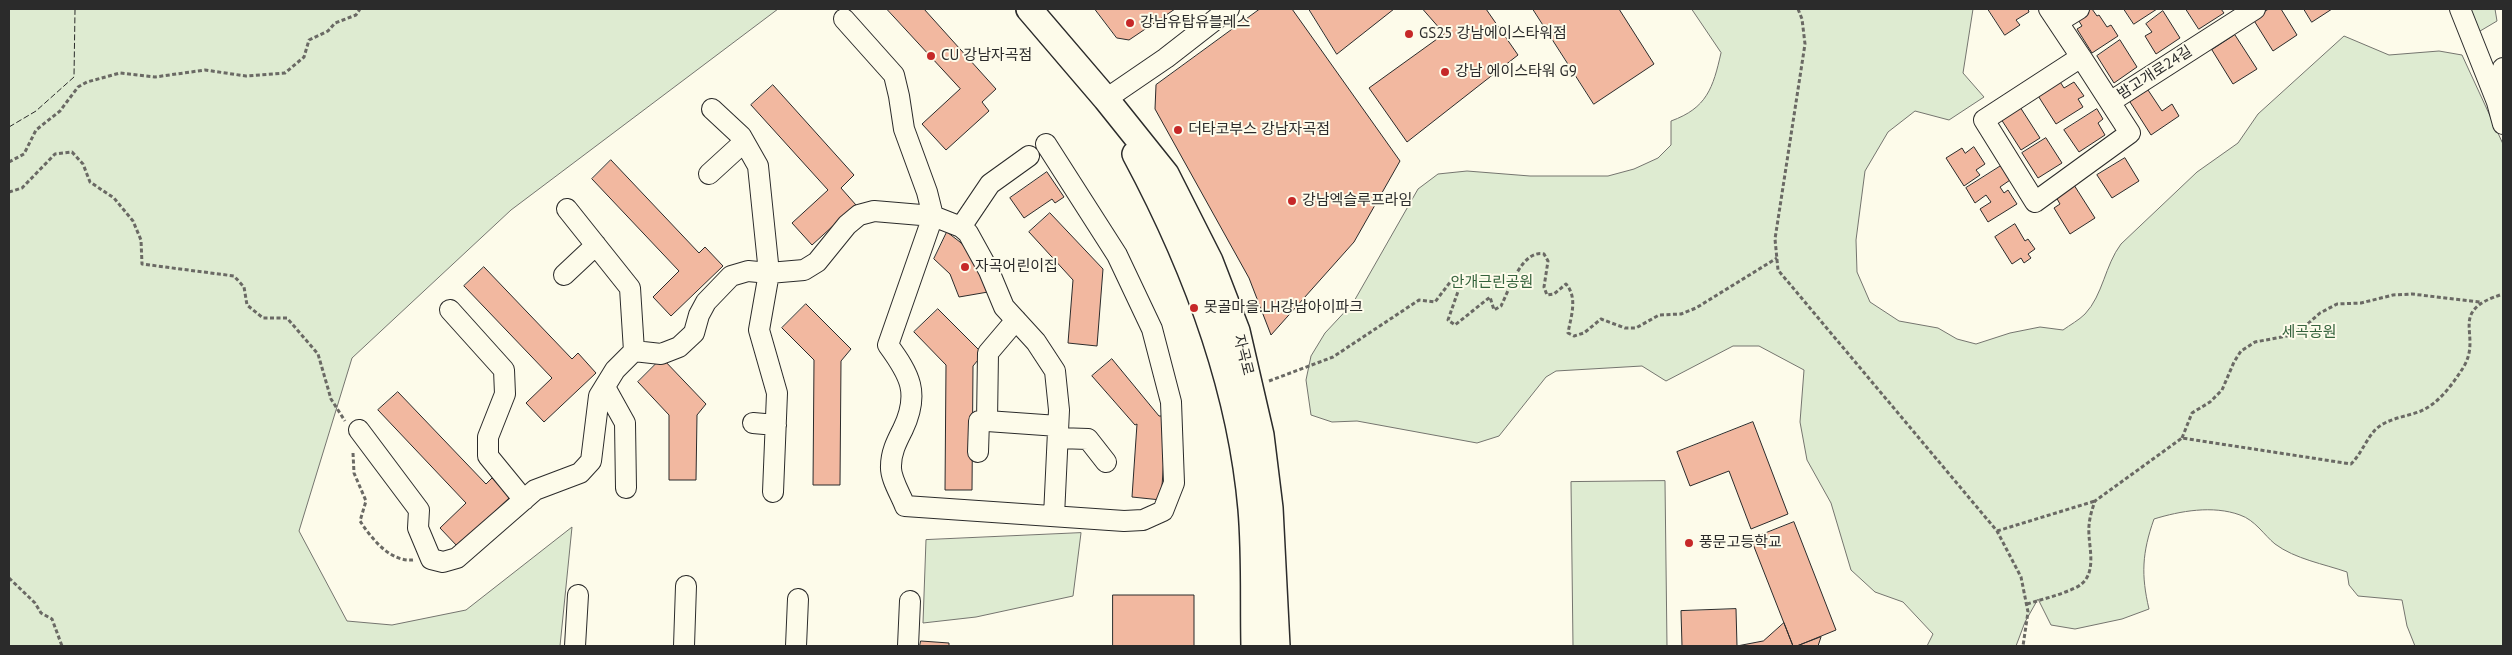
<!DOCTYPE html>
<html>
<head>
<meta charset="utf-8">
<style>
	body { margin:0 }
	#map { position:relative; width:2512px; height:655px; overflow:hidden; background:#fdfbea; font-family:"PT Sans",sans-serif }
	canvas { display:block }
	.frame { position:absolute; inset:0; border:10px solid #2b2b2b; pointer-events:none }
</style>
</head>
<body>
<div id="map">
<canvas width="2512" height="655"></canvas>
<div class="frame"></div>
</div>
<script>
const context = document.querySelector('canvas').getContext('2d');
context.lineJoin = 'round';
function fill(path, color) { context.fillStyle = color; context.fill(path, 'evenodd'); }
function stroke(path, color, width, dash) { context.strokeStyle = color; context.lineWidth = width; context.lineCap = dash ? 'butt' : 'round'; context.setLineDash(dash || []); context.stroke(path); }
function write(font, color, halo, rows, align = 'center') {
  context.font = font + ' "PT Sans","Noto Sans KR",sans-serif'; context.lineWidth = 4; context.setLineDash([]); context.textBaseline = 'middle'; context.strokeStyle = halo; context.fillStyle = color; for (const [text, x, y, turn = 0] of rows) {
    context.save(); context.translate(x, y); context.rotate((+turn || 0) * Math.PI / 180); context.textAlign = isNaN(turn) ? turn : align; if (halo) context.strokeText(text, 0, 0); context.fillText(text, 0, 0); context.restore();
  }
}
const green = new Path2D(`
	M 9,9 L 778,9 L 511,210 L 352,358 L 299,531 L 347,621 L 392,625 L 466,610 L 572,527 L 560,646 L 9,646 Z
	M 1692,9 L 1973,9 L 1963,73 L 1984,97 L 1949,120 L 1915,111 L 1888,132 L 1865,171 L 1856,240 L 1857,272 L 1870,302 L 1899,321 L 1938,328 L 1957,339 L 1976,344 L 2010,333 L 2040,327 L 2063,330 C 2070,325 2079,320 2085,314 C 2103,295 2105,265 2121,244 L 2197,172 L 2238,143 L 2258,114 L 2344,36 L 2389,55 L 2439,51 L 2462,55 L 2503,144 L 2503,646 L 2415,646 L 2407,626 L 2402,600 L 2358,596 L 2349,585 L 2347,572 C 2324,564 2295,559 2275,544 C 2264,535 2255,520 2240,515 C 2213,505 2180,511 2154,519 C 2142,553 2141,575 2149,609 L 2122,619 L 2075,629 L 2051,625 L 2038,599 L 2025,622 L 2016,646 L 1927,646 L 1933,634 L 1903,602 L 1875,592 L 1851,570 L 1831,503 L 1807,460 L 1800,422 L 1804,370 L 1759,346 L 1733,346 L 1666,381 L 1642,366 L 1556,371 L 1546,377 L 1499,436 L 1477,443 L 1357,421 L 1332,422 L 1311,415 L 1306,380 L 1311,356 L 1325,333 L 1353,303 L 1418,189 L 1438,174 L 1467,171 L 1530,176 L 1608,176 L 1634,169 L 1658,158 L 1671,145 L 1671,121 C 1707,108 1713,88 1721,53 Z
	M 2456,9 L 2495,9 L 2497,21 L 2465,40 Z
	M 1665,481 L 1667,646 L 1573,646 L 1571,482 Z
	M 1081,533 L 1073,596 L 976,617 L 923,623 L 926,540 Z`);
fill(green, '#deebd1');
stroke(green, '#74746e', 1);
const building = new Path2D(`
	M 887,9 L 924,9 L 996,89 L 982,102 L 989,111 L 946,150 L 922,124 L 960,89 Z
	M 1095,9 L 1175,9 L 1129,40 L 1117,38 Z
	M 1260,9 L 1292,9 L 1400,161 L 1354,242 L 1271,335 L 1249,278 L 1155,109 L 1156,85 Z
	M 1309,9 L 1394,9 L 1337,54 Z
	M 1423,9 L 1486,9 L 1518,55 L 1407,142 L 1369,88 L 1444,34 Z
	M 1533,9 L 1619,9 L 1654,64 L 1594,104 Z
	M 1988,9 L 2028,9 L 2029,12 L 2016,20 L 2020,25 L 2005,35 Z
	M 2092,9 L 2097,16 L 2099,15 L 2107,27 L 2111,25 L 2118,36 L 2092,53 L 2077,29 L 2082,26 L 2077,18 Z
	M 2124,9 L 2157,9 L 2134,24 Z
	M 2186,9 L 2221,9 L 2224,13 L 2199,29 Z
	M 2269,9 L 2281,9 L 2297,35 L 2273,51 L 2253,19 Z
	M 2304,9 L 2332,9 L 2312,22 Z
	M 2163,11 L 2180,38 L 2156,54 L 2145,36 L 2152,32 L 2146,24 Z
	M 2235,35 L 2257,69 L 2233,84 L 2212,50 Z
	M 2120,40 L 2137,67 L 2114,83 L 2097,56 Z
	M 2057,77 L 2064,88 L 2074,82 L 2084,96 L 2078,99 L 2083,107 L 2056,124 L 2035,91 Z
	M 773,85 L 854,175 L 841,188 L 856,205 L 812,245 L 792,223 L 828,190 L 751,105 Z
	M 2148,90 L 2162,111 L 2172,104 L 2179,116 L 2151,135 L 2130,102 Z
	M 2020,107 L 2040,138 L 2021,150 L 2001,119 Z
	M 2097,109 L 2103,119 L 2098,123 L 2105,135 L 2079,152 L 2064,130 Z
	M 2046,138 L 2062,163 L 2038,178 L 2022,153 Z
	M 1974,147 L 1985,164 L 1976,170 L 1980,175 L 1964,186 L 1946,158 L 1962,148 L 1965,153 Z
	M 2125,158 L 2139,181 L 2112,198 L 2097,175 Z
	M 611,160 L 699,253 L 705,247 L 723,266 L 671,316 L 653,297 L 679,271 L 592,179 Z
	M 2004,164 L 2013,178 L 2000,187 L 2004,193 L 2008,190 L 2017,204 L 1988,222 L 1980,209 L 1991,202 L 1986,195 L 1975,203 L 1966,188 Z
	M 1047,172 L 1064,197 L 1055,203 L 1052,199 L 1024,218 L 1010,198 Z
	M 2074,185 L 2095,218 L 2070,234 L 2054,208 L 2060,204 L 2056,197 Z
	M 1050,213 L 1103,269 L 1097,346 L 1068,343 L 1073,280 L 1029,232 Z
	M 2015,224 L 2025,241 L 2028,239 L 2035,249 L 2028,254 L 2031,258 L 2024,263 L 2021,258 L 2012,264 L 1995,237 Z
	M 947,232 L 960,242 L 973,256 L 988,292 L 959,297 L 950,274 L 934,259 Z
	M 484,267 L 572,359 L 578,353 L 596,373 L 544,422 L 526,403 L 552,378 L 464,286 Z
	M 806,304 L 851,349 L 841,361 L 840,485 L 813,485 L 814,360 L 782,328 Z
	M 938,309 L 983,354 L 973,366 L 972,490 L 945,490 L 946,365 L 914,332 Z
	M 662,358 L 706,404 L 697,415 L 696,480 L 669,480 L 669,415 L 638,382 Z
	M 1112,359 L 1159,416 L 1167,416 L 1161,500 L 1132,497 L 1137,424 L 1135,425 L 1092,376 Z
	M 398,392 L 486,484 L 492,478 L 510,497 L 458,547 L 440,528 L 466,503 L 378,410 Z
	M 1753,422 L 1788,514 L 1751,529 L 1729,471 L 1690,486 L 1677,452 Z
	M 1794,522 L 1836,630 L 1797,646 L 1793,646 L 1751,539 Z
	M 1113,595 L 1194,595 L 1194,646 L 1113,646 Z
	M 1736,609 L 1737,646 L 1682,646 L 1681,611 Z
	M 1784,623 L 1793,646 L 1737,646 L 1763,641 Z
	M 1821,637 L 1818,646 L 1797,646 Z
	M 921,641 L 949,643 L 949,646 L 920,646 Z`);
fill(building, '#f2b8a0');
stroke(building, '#2b2b2b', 1);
const minor = new Path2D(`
	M 2049,9 L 2081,57 L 1984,120 L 2035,202 L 2130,133 L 2081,57
	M 2460,9 L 2497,102
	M 844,19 L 894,75 L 899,96 L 904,129 L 927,192 L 933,216 L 888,345 C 910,375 920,393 903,429 C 897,441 891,452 891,466 C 890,478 901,495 905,506 L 1124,521 L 1143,520 L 1163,511 L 1174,483 L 1171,402 L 1152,329 L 1117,255 L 1046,144
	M 2058,22 L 2079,9
	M 2503,68 L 2497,102 L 2503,124
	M 1106,99 L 1166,58 L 1229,9
	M 2110,102 L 2255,9
	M 712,109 L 741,136 L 758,166 L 769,273 L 759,330 L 777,393 L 773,492
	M 709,174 L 744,142
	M 567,209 L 630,288 L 634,351
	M 961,227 L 968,233 L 989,271 L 1004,307 L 1036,342 L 1055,371 L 1059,410 L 1054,516
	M 564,275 L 596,245
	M 450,310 L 504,370 L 505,394 L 488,437 L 488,456 L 524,500
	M 605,387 L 625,423 L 626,488
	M 987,421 L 1058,426
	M 753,423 L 776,425
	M 359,430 L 419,510 L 418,528 L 431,559 L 443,562 L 457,558 L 535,490 L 580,473 L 591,461 L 599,396 L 615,370 L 634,351 L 661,354 L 679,347 L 694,333 L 699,315 L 706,302 L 731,276 L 748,271 L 769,273 L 804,270 L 817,262 L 847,225 L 859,215 L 874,211 L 933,216 L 961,227 L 990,184 L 1029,156
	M 1058,438 L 1088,439 L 1106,462
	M 978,452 L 979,421 L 987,421 L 988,353 L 1016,320
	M 575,646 L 578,595
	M 684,646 L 686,586
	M 796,646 L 798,599
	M 908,646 L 910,601`);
const major = new Path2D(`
	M 1029,9 L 1106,99 L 1166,174 L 1210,261 L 1237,331 L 1261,435 L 1270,508 L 1277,646
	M 1135,154 C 1194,264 1240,384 1251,509 C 1255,555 1253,601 1254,646`);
stroke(minor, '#2b2b2b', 22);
stroke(major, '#2b2b2b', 28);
stroke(new Path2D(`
	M 1798,9 L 1802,19 L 1805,44 L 1775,239 L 1778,270 L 1997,531 L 2021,577 L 2028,612 L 2023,646
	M 9,162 L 24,154 L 36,130 L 60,111 L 78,87 L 87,82 L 120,73 L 155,77 L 205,70 L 246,76 L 285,73 L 304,57 L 309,40 L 328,31 L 335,23 L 356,15 L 360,9
	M 9,192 L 22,188 L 55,154 L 72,152 L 83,164 L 90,182 L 114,198 L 133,221 L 141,240 L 142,264 L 234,276 L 244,287 L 247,305 L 263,318 L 287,318 L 318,354 L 331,399 L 345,421
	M 1269,381 L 1333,357 L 1419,300 L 1435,302 L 1454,277 L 1462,280 L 1448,320 L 1455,325 L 1490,297 L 1494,310 L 1501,306 C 1509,290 1522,249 1544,254 L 1548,261 L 1544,287 L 1547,295 L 1554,294 L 1566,284 C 1578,298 1571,316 1568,333 L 1574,336 L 1584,333 L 1601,319 L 1625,328 L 1636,328 L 1659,315 L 1681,314 L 1696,308 L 1777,258
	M 2182,438 L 2192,413 L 2210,402 L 2222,390 L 2234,362 L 2241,351 L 2255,342 L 2287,336 L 2303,328 L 2320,313 L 2337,304 L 2361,303 L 2393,295 L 2412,294 L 2480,302
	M 353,453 L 354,473 L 366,501 L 360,521 C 372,539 390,562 413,560
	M 1997,531 L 2095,501
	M 9,578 L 35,603 L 41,613 L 52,619 L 62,646
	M 2027,604 C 2043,599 2060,595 2075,588 C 2097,578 2090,553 2089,535 C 2088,523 2091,512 2095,501 L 2182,438 L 2351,464 C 2361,454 2366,440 2375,430 C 2387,418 2406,417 2421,411 C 2439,403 2452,385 2463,368 C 2484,334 2445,312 2503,294`), '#6a6964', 3, [4, 2.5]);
stroke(minor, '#fdfbea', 20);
stroke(major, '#fdfbea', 25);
stroke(new Path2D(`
	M 9,127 L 36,111 L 74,77 L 75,10`), '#2b2b2b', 1, [6, 2.5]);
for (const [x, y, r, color] of [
	[1130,23,5,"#c62828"],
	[1409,34,5,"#c62828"],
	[931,56,5,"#c62828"],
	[1445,72,5,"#c62828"],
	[1178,130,5,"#c62828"],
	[1292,201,5,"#c62828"],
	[965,267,5,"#c62828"],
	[1194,308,5,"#c62828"],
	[1689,543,5,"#c62828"]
]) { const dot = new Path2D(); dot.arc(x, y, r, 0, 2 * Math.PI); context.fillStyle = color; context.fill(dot); stroke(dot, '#fdfbea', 2); }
write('15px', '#2b2b2b', '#fdfbea', [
	["강남유탑유블레스",1140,23],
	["GS25 강남에이스타워점",1419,34],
	["CU 강남자곡점",941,56],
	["강남 에이스타워 G9",1455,72],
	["더타코부스 강남자곡점",1188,130],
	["강남엑슬루프라임",1302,201],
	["자곡어린이집",975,267],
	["못골마을.LH강남아이파크",1204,308],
	["풍문고등학교",1699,543]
], 'left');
write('15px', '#2b2b2b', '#fdfbea', [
	["밤고개로24길",2155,73,-33],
	["자곡로",1243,355,76]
]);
write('15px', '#34623c', '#fdfbea', [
	["안개근린공원",1492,283],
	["세곡공원",2309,333]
]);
</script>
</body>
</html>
